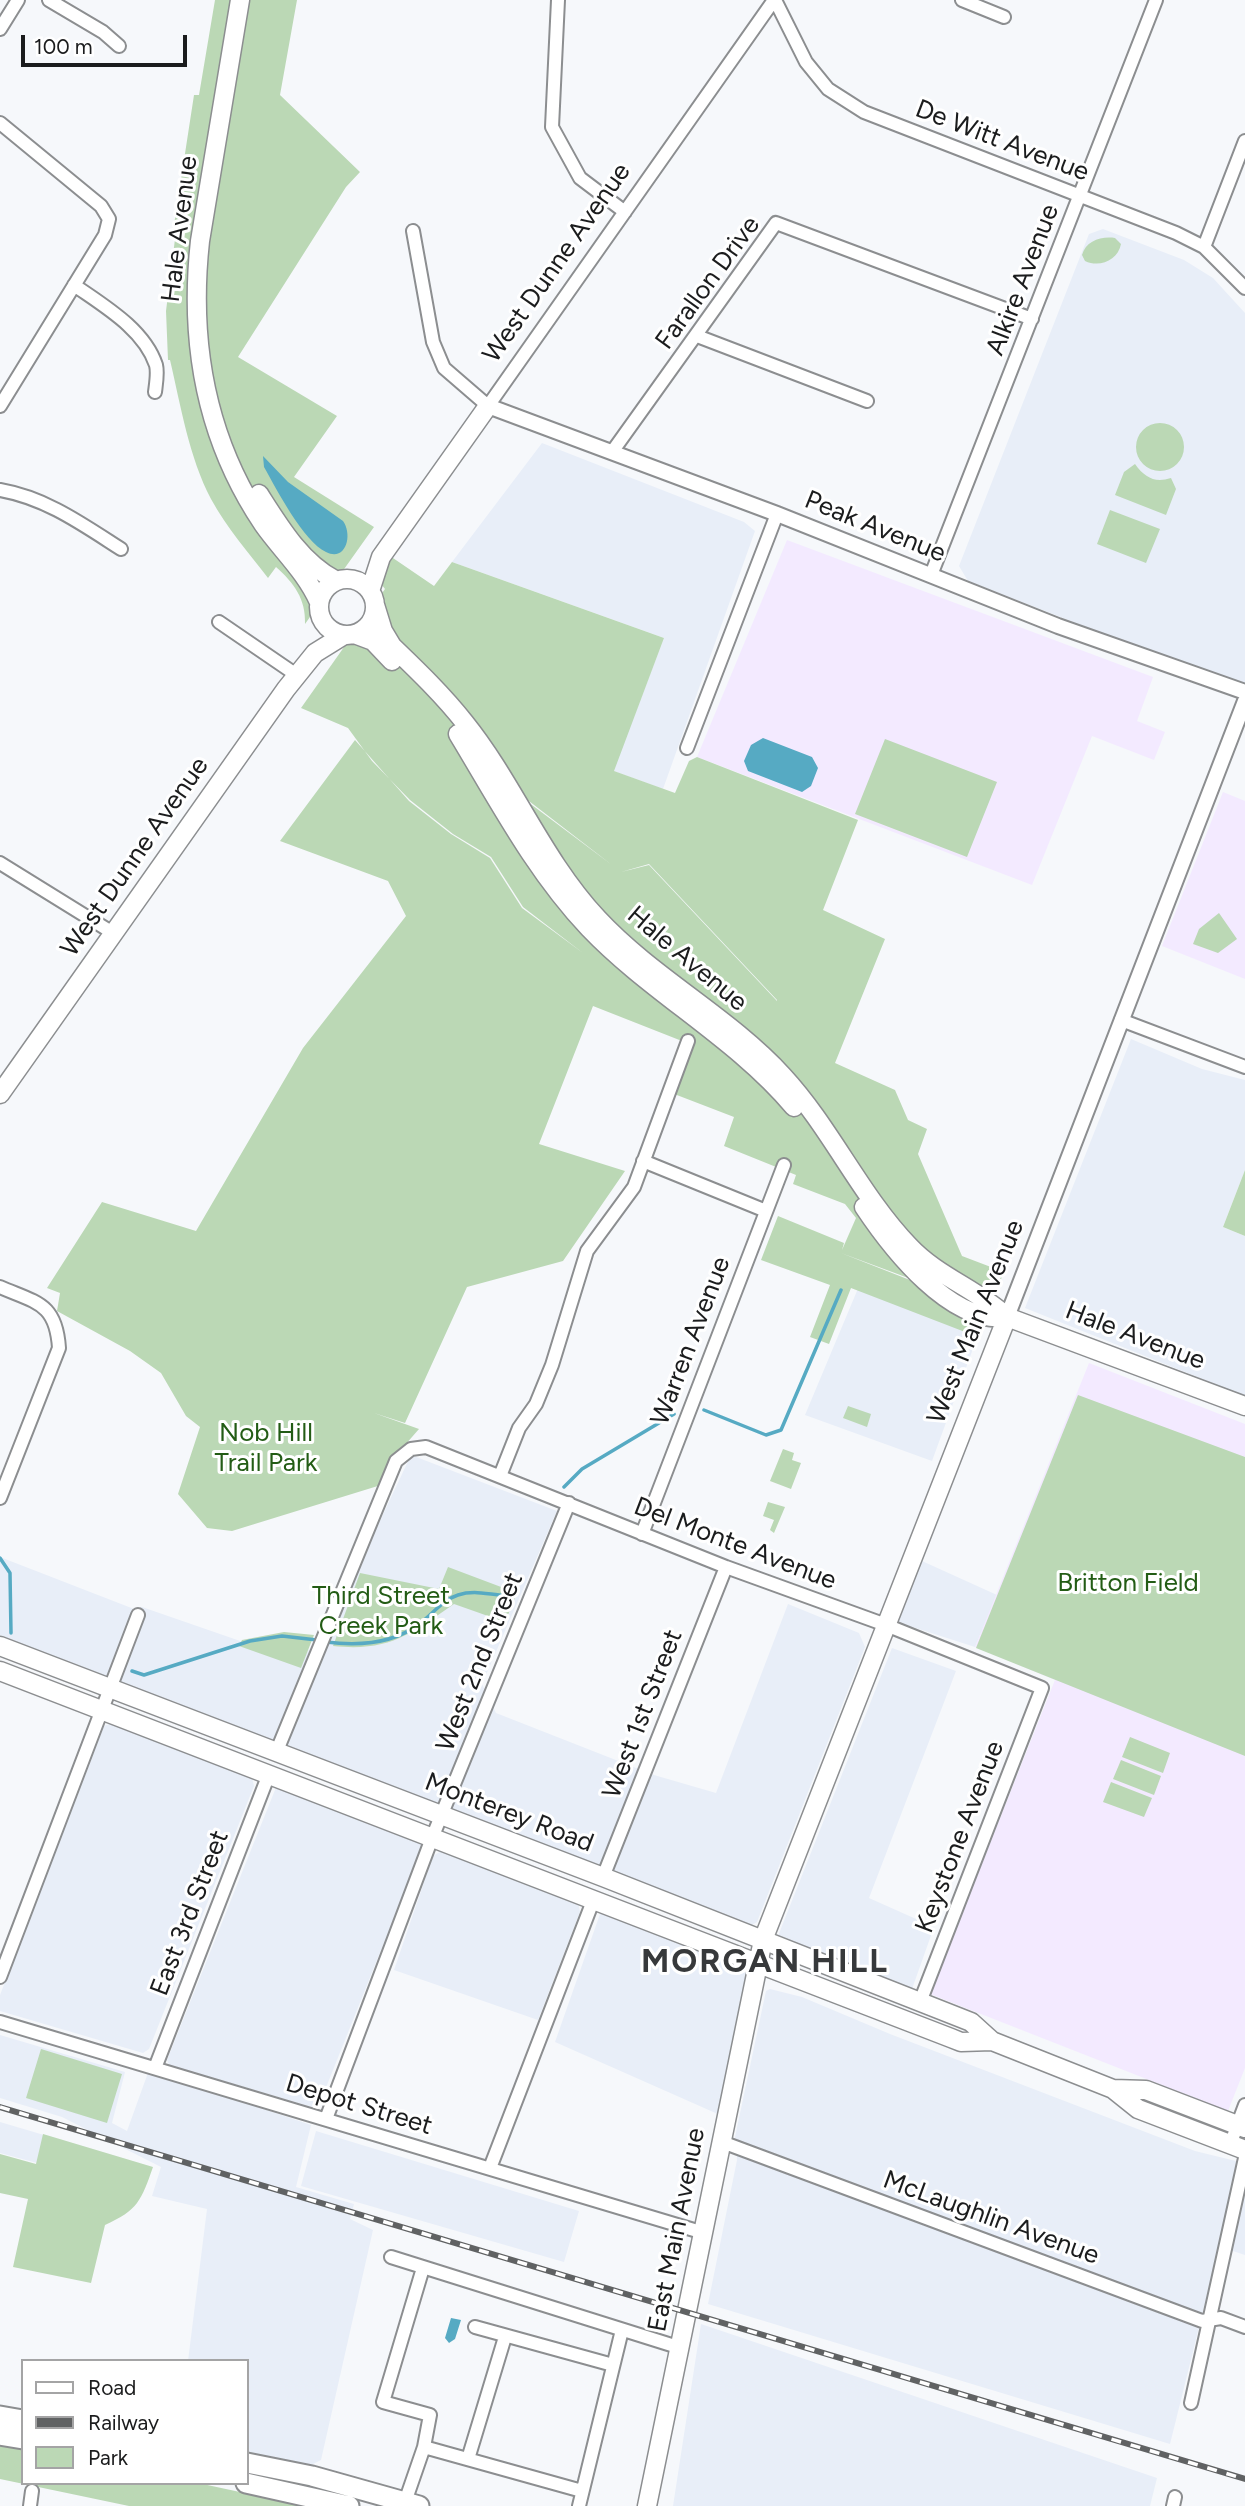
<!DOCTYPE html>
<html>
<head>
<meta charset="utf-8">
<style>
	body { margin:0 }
	#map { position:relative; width:1245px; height:2506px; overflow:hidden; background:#f6f8fb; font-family:Figtree,sans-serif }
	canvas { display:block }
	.legend { position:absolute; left:21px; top:2359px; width:228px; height:126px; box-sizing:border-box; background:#fff; border:2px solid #a4a4a5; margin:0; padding:9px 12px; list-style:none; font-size:21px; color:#1b1c1d }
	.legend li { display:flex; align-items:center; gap:14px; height:35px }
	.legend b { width:35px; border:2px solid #a4a4a5 }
	.scale { position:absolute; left:21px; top:35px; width:166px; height:32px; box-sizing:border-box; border:4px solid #1b1c1d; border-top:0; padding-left:9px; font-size:21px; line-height:24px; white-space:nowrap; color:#1b1c1d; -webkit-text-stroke:5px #fff; paint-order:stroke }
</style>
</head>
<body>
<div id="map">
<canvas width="1245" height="2506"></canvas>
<ul class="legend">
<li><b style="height:9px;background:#fff"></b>Road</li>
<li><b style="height:9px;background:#606263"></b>Railway</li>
<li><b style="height:19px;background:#bbd8b5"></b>Park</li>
</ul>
<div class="scale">100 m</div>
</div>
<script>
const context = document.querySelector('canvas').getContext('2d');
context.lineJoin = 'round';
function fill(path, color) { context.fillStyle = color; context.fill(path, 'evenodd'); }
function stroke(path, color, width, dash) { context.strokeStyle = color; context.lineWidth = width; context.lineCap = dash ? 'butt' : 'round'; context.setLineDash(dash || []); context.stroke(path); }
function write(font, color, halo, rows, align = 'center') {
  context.font = font + ' Figtree,sans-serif'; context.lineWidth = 6; context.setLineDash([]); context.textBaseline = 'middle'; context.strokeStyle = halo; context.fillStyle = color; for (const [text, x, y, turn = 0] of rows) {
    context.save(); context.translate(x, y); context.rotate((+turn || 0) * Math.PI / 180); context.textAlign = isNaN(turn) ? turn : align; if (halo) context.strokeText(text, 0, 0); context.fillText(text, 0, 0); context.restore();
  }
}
fill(new Path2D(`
	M 1103,229 L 1184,260 L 1213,278 L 1245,313 L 1245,685 L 1240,687 L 968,581 L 959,566 L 1089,234 Z
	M 542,443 L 744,522 L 755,531 L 663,789 L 613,771 L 664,638 L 452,562 Z
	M 1131,1039 L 1202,1069 L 1245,1080 L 1245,1170 L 1223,1227 L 1245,1236 L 1245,1396 L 1025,1308 Z
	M 867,1267 L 986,1313 L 932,1461 L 805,1415 Z
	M 411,1455 L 557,1511 L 482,1684 L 496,1713 L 654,1775 L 716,1793 L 788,1604 L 859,1633 L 865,1647 L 757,1922 L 745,1929 L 348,1775 L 0,1635 L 0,1557 L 134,1609 L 142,1607 L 298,1661 L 329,1629 Z
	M 922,1561 L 997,1595 L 975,1647 L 897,1622 Z
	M 892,1648 L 956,1671 L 869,1898 L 934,1927 L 912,1989 L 778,1936 Z
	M 116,1722 L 252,1778 L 254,1786 L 149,2049 L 143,2053 L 0,2011 L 0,1995 L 104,1726 Z
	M 277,1785 L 417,1835 L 423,1845 L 319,2105 L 312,2107 L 169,2065 L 167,2060 Z
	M 443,1850 L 578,1903 L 580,1912 L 538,2020 L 394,1970 L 433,1856 Z
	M 610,1912 L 740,1963 L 747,1975 L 720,2115 L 555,2042 L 600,1914 Z
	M 770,1989 L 802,1997 L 890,2034 L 1195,2151 L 1240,2162 L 1170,2444 L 708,2304 L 737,2160 L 735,2137 L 766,1991 Z
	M 0,2035 L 125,2072 L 112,2123 L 127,2131 L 149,2070 L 311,2125 L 296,2187 L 354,2204 L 350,2219 L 373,2230 L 321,2460 L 309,2466 L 247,2452 L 247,2361 L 188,2361 L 207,2209 L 152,2196 L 161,2167 L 62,2117 L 0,2098 Z
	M 0,2122 L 44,2135 L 37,2163 L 0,2153 Z
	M 316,2131 L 579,2211 L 564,2262 L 301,2186 Z
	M 1245,2176 L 1245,2255 L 1230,2250 Z
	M 701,2324 L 1157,2478 L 1150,2506 L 673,2506 Z`), '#e8eef8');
fill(new Path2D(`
	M 787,540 L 1153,677 L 1137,721 L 1165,732 L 1154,760 L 1092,736 L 1032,885 L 697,757 Z
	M 1223,792 L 1245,801 L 1245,979 L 1162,946 Z
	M 1089,1363 L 1245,1424 L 1245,2068 L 1228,2111 L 930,1994 L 1055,1680 L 975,1647 Z`), '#f3eaff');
fill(new Path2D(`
	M 215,0 L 297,0 L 280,95 L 360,172 L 346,187 L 238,357 L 337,416 L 294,477 L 374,527 L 305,624 C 306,599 294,583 276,567 L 268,578 C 248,552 227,528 211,499 C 189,457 181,407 170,360 L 168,360 L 166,311 L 175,239 L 172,238 L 194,95 L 199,95 Z
	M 1115,238 L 1121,244 C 1118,260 1100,268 1085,261 L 1082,255 C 1086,241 1101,236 1115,238 Z
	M1136 447a24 24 0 1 1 48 0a24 24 0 1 1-48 0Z
	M 1135,464 C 1145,478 1155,483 1171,478 L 1176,489 L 1166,515 L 1115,495 L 1124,472 Z
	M 1110,510 L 1160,529 L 1146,563 L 1097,544 Z
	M 390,556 L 434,586 L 452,562 L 664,638 L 614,771 L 675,793 L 689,761 L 697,757 L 858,820 L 823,910 L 885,939 L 835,1063 L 895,1090 L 908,1120 L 927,1129 L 918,1154 L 962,1256 L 1004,1272 L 989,1308 L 841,1253 L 989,1311 L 978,1337 L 851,1288 L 829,1344 L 810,1337 L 830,1285 L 761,1260 L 778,1216 L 844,1243 L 842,1250 L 856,1218 L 845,1204 L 793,1184 L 796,1175 L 724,1146 L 734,1117 L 669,1092 L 687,1043 L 593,1006 L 539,1144 L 625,1171 L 563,1261 L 467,1287 L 405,1423 L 374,1413 L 419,1429 L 398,1453 L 381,1485 L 232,1531 L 207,1528 L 178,1494 L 200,1427 L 186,1416 L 161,1373 L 130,1351 L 57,1311 L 60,1293 L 47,1288 L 102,1202 L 196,1231 L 303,1048 L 406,916 L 388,881 L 280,841 L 355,740 L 409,801 L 451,834 L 490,858 L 522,908 L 583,953 L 523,907 L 491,857 L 453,834 L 410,800 L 372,761 L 348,728 L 301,708 L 385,589 L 375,576 ZM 471,716 L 525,798 L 612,865 L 524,799 ZM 649,864 L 777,1000 L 777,1001 L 649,865 L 621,872 Z
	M 885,739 L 997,782 L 967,857 L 855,814 Z
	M 1219,913 L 1237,939 L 1218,953 L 1193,944 L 1199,929 Z
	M 1245,1170 L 1245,1236 L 1223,1227 Z
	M 1078,1395 L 1245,1457 L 1245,1756 L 976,1648 Z
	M 848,1406 L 871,1414 L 867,1427 L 843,1418 Z
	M 783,1449 L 794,1453 L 792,1460 L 801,1463 L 791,1489 L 770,1481 Z
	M 768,1502 L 785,1507 L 774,1533 L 770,1530 L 774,1520 L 763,1516 Z
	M 448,1567 L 517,1593 L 505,1622 L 454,1604 C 411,1634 389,1652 333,1646 L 360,1573 L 439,1589 Z
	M 284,1632 L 314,1635 L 301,1668 L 239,1646 L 242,1640 Z
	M 1130,1737 L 1170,1753 L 1163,1773 L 1122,1757 Z
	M 1121,1760 L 1161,1776 L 1154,1795 L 1113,1779 Z
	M 1111,1782 L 1152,1798 L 1144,1817 L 1103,1802 Z
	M 41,2049 L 122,2074 L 107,2123 L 26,2098 Z
	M 43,2134 L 153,2167 C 141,2201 138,2210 105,2225 L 91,2283 L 13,2267 L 28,2199 L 0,2193 L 0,2154 L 36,2164 Z
	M 0,2442 L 23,2447 L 23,2483 L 198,2483 L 305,2506 L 129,2506 L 0,2479 Z`), '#bbd8b5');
fill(new Path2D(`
	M 263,456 L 288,482 L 343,521 C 353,535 346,562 326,552 C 303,541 277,490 264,467 Z
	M 763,738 L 812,757 L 818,768 L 811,786 L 802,792 L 748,771 L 744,761 L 751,745 Z
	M 451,2318 L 461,2320 L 455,2339 L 449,2343 L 445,2338 Z`), '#56aac3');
stroke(new Path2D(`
	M 704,1410 L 766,1435 L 781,1430 L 841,1290
	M 564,1487 L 582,1469 L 674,1414
	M 0,1558 L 10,1573 L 11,1633
	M 326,1642 C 358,1646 393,1644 419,1624 C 432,1615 442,1600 458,1595 C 473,1590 490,1594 506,1596
	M 132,1671 L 144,1675 L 250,1641 L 282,1636 L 317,1640`), '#56aac3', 3.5);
const minor = new Path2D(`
	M 49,0 L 103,32 L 119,46
	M 558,0 L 552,127 L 580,178 L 625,212
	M 775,0 L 806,62 L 828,89 L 864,112 L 1176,233 L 1204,247 L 1245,288
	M 962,0 L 1004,17
	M 0,29 L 18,0
	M 0,123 L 101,206 L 109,219 L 105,235 L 0,406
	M 413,231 L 433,342 L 444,368 L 488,406 L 774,0
	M 1204,247 L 1245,141
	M 74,285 C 104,306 144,329 156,365 C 158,373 156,384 155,392
	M 697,336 L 867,401
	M 612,452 L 776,223 L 1032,319
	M 0,490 C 46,498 82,524 121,549
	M 931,575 L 1156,0
	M 219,622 L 298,676
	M 687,748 L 777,514
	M 0,863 L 113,933
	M 1121,1020 L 1245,1067
	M 643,1161 L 766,1211
	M 0,1287 C 37,1303 56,1303 59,1348 L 0,1498
	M 500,1476 L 519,1428 L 536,1404 L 552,1365 L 587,1251 L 634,1187 L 688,1041
	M 642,1534 L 784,1165
	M 276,1753 L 396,1461 L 411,1449 L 426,1447 L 726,1567 L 886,1625 L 1042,1688 L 920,2002
	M 603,1877 L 726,1567
	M 0,1977 L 138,1615
	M 0,2022 L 704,2233
	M 155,2068 L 269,1774
	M 326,2119 L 432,1838 L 569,1503
	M 722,2142 L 1202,2321 L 1221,2318 L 1245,2327
	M 1230,2145 L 1245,2105
	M 490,2168 L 593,1901
	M 391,2257 L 681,2348
	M 475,2327 L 613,2365
	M 1191,2403 L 1245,2158
	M 424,2447 L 582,2491
	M 468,2459 L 505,2337
	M 405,2502 L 424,2447 L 430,2415 L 383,2402 L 423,2268
	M 30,2506 L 32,2491
	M 579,2506 L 622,2330
	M 1173,2506 L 1175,2497`);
const tertiary = new Path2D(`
	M 488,406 L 777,514 L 1058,626 L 1245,692
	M 1007,1317 L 1245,701`);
const secondary = new Path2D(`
	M 240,0 L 200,241 C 189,341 206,439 263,524 C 282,551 305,571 319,602
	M 259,494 C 280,527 301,562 335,580
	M319 607a28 28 0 1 1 56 0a28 28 0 1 1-56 0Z
	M 370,591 L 381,557 L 488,406
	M 375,605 L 383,631 L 392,646 C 417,670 443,695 465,723 C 514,784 542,859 598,919 C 653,978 729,1017 783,1076 C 831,1128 860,1195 909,1246 C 938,1277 977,1289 1007,1317 L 1245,1406
	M 357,635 L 373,641 L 392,661
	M 458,734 C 498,800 535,871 589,928 C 652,994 735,1037 794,1107
	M 0,1094 L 286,689 L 315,653 L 344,635
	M 864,1207 C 892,1249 951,1325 1007,1317
	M 0,1646 L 603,1877 L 971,2022 L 992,2041 L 1113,2089 L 1138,2109 L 1245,2150
	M 0,1671 L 951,2038 L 961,2042 L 992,2041
	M 1113,2089 L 1146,2090 L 1245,2128
	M 647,2506 L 763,1940 L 1007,1317`);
const primary = new Path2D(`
	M 0,2416 L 23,2420
	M 0,2435 L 23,2439
	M 247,2463 L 312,2476 L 419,2506
	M 246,2483 L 349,2506`);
stroke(minor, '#8c8e90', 16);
stroke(tertiary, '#8c8e90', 18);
stroke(secondary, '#8c8e90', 21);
stroke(primary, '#8c8e90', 23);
stroke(minor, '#fff', 12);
stroke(tertiary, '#fff', 14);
stroke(secondary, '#fff', 18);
stroke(primary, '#fff', 19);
const rail = new Path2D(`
	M 0,2107 L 1245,2479`);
stroke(rail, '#606263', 6);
stroke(rail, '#fff', 3.5, [10]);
write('26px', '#1b1c1d', '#fff', [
	["De Witt Avenue",1002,141,21],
	["Hale Avenue",180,229,-83],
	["West Dunne Avenue",557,263,-55],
	["Alkire Avenue",1023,280,-69],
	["Farallon Drive",708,283,-54],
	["Peak Avenue",875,527,22],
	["West Dunne Avenue",135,857,-55],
	["Hale Avenue",687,959,40],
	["West Main Avenue",976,1322,-68],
	["Hale Avenue",1135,1336,21],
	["Warren Avenue",691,1341,-69],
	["Del Monte Avenue",735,1544,21],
	["West 2nd Street",480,1662,-68],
	["West 1st Street",643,1714,-69],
	["Monterey Road",509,1813,21],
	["Keystone Avenue",960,1837,-69],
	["East 3rd Street",190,1913,-69],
	["Depot Street",359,2105,17],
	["McLaughlin Avenue",991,2218,20],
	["East Main Avenue",677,2230,-79]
]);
write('26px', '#235c15', '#fff', [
	["Nob Hill",266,1433],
	["Trail Park",266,1463],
	["Britton Field",1128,1583],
	["Third Street",381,1596],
	["Creek Park",381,1626]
]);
context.letterSpacing = '2px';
write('bold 33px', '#37393b', '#fff', [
	["MORGAN HILL",765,1962]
]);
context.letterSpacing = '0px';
</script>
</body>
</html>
